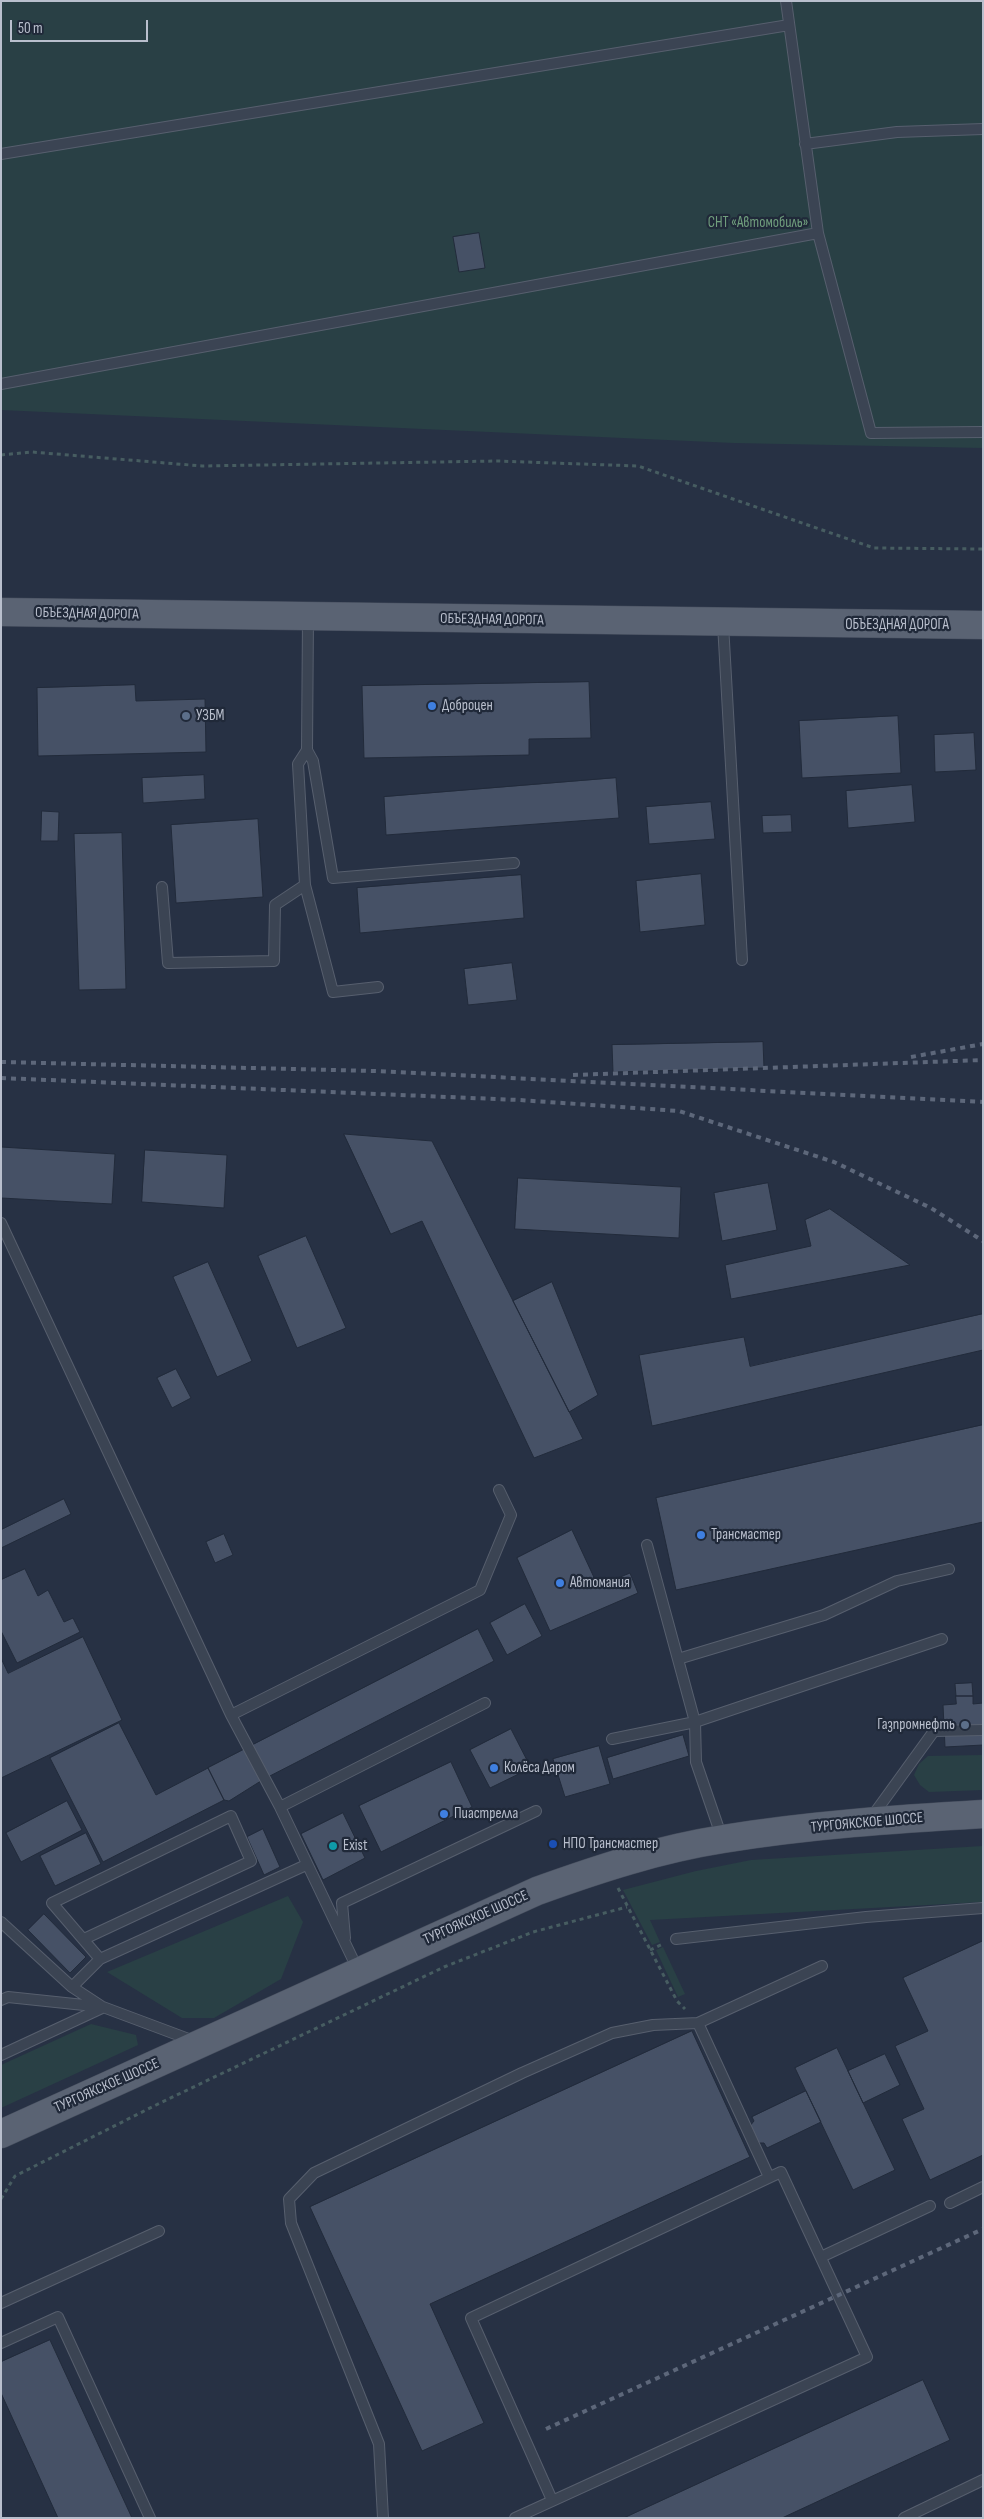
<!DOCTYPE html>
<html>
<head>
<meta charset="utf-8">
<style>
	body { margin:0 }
	#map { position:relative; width:984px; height:2519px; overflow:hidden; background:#273144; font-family:"Sofia Sans Condensed",sans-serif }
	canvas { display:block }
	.frame { position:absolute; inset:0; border:2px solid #b9bfcd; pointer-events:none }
	.scale { position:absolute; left:10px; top:20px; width:138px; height:22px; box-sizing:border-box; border:2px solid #b9bfcd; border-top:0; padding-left:6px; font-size:15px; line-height:18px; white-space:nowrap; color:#b9bfcd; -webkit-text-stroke:4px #202939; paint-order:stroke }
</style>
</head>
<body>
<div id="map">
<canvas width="984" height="2519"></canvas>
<div class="frame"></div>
<div class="scale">50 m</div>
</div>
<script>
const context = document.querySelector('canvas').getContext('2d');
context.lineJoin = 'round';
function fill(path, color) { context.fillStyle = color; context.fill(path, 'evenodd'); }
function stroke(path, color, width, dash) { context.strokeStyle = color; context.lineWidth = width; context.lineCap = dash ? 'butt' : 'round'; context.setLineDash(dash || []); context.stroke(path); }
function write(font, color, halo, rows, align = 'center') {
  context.font = font + ' "Sofia Sans Condensed",sans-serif'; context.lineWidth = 4.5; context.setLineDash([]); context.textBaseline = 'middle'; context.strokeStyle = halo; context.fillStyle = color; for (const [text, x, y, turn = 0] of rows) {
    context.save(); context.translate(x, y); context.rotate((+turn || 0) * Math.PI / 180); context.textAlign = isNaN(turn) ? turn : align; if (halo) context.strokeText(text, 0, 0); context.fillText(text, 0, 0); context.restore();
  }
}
fill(new Path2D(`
	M 1,1 L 983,1 L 983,448 L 734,443 L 1,410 Z
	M 983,1755 L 983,1790 L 929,1792 L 920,1785 L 914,1775 L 919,1764 L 928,1756 Z
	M 983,1846 L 983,1902 L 650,1920 L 660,1942 L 652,1945 L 623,1890 L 696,1871 L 751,1860 Z
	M 288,1896 L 303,1922 L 281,1979 L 214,2018 L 182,2018 L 107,1972 Z
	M 663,1947 L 685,1994 L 678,1997 L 656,1950 Z
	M 91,2024 L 136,2035 L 138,2045 L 1,2108 L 1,2065 Z`), '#294045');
const building = new Path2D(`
	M 479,233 L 485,268 L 459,272 L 453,237 Z
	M 589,682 L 591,738 L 529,739 L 529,755 L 364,758 L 362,686 Z
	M 135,685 L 136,701 L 205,699 L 206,752 L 38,756 L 37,688 Z
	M 898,716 L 901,773 L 802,778 L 799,721 Z
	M 974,733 L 976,770 L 935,772 L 934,735 Z
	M 204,775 L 205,799 L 143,803 L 142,778 Z
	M 616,778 L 619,818 L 386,835 L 384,797 Z
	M 912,785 L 915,822 L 848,828 L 846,791 Z
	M 711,802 L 715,839 L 649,844 L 646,807 Z
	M 42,811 L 59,812 L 58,841 L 41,841 Z
	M 791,815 L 792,832 L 763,833 L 762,816 Z
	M 258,819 L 263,897 L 176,903 L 171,825 Z
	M 122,833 L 126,989 L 79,990 L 74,834 Z
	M 701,874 L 705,925 L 640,932 L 636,881 Z
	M 521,875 L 524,918 L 360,933 L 357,888 Z
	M 512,963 L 517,1000 L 468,1005 L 464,969 Z
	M 763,1042 L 764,1068 L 613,1072 L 612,1045 Z
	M 344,1134 L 432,1141 L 583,1439 L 534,1458 L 422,1221 L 391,1234 Z
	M 1,1147 L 115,1154 L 112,1204 L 1,1198 Z
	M 145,1150 L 227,1155 L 224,1208 L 142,1202 Z
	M 518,1178 L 681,1187 L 679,1238 L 515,1229 Z
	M 768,1183 L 777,1230 L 722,1241 L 714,1193 Z
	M 830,1209 L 910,1265 L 731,1299 L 725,1265 L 811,1246 L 805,1220 Z
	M 306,1236 L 346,1328 L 297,1348 L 258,1256 Z
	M 208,1262 L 252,1361 L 217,1377 L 173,1277 Z
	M 552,1282 L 598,1395 L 569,1412 L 513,1301 Z
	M 983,1314 L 983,1350 L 652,1426 L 639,1355 L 744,1337 L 750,1366 Z
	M 176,1369 L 191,1398 L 172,1408 L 157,1378 Z
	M 983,1425 L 983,1522 L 676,1590 L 656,1498 Z
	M 64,1499 L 71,1514 L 1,1548 L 1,1530 Z
	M 572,1530 L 598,1586 L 630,1573 L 638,1593 L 550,1631 L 517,1558 Z
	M 224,1534 L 233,1555 L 215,1563 L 206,1542 Z
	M 25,1569 L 38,1596 L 48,1590 L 64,1622 L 73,1618 L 80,1632 L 17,1663 L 1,1631 L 1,1580 Z
	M 525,1604 L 542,1636 L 507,1655 L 490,1623 Z
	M 478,1629 L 494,1661 L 264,1779 L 229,1801 L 224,1800 L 208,1768 Z
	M 83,1637 L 122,1720 L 1,1778 L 1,1658 L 8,1673 Z
	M 972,1683 L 973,1696 L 956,1696 L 955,1684 Z
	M 956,1696 L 973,1696 L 973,1704 L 983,1703 L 983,1745 L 945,1747 L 943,1705 L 956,1704 Z
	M 119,1723 L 156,1795 L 208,1768 L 224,1800 L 103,1862 L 50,1758 Z
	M 511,1729 L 531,1768 L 490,1788 L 470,1750 Z
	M 683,1735 L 689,1756 L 613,1779 L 607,1758 Z
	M 599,1746 L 610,1784 L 565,1797 L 553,1759 Z
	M 451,1762 L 472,1807 L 381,1852 L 359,1806 Z
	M 67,1801 L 82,1830 L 21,1862 L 6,1833 Z
	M 343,1813 L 365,1858 L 323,1880 L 301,1834 Z
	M 263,1829 L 280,1867 L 264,1875 L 247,1837 Z
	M 86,1833 L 101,1864 L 55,1886 L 40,1856 Z
	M 44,1914 L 86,1957 L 70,1973 L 28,1930 Z
	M 983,1941 L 983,2155 L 930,2180 L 902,2119 L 924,2109 L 895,2046 L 928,2031 L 903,1978 Z
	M 692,2031 L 750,2157 L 430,2304 L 484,2423 L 422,2451 L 310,2207 Z
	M 837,2048 L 895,2170 L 853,2190 L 795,2068 Z
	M 885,2054 L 900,2085 L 863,2103 L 848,2071 Z
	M 806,2091 L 821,2122 L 767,2148 L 764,2143 L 757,2143 L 749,2127 L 754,2121 L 752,2117 Z
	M 50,2340 L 132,2518 L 58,2518 L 1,2393 L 1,2362 Z
	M 923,2380 L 950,2440 L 782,2518 L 624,2518 Z`);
fill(building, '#465166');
stroke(building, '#222b3b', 1);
const service = new Path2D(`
	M 786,1 L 818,233 L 871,433 L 983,432
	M 805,144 L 897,132 L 983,129
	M 1,154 L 789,25
	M 1,384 L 818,233
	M 308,618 L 307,750 L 313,761 L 333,878 L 514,863
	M 723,624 L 742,960
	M 307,750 L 298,764 L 305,885 L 333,992 L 378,987
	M 162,887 L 168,963 L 274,961 L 275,905 L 305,885
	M 1,1223 L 231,1715
	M 647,1545 L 695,1722 L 696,1762 L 722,1838
	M 678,1659 L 824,1615 L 897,1581 L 949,1569
	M 612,1739 L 695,1722 L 942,1639
	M 280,1807 L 231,1715 L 480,1590 L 511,1515 L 499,1490
	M 871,1818 L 934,1731 L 983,1730
	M 1,1922 L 72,1987 L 101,2006
	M 345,1938 L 342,1903 L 536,1811
	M 84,1939 L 251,1861 L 231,1816 L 52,1903 L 100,1959
	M 676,1939 L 866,1917 L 983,1908
	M 358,1970 L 280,1807 L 485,1703
	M 72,1987 L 100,1959 L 306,1865
	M 1,2000 L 8,1997 L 103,2007 L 194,2041
	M 698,2023 L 769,2177
	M 1,2055 L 102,2008
	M 950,2203 L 983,2187
	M 821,2257 L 930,2206
	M 1,2303 L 159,2231
	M 1,2343 L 58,2317 L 150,2518
	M 383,2518 L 379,2444 L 291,2223 L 289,2199 L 314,2173 L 522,2073 L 612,2033 L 653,2025 L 698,2023 L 822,1966
	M 515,2518 L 867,2357 L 781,2172 L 471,2318 L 552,2500
	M 904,2518 L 983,2480`);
const primary = new Path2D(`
	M 1,612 L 983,625
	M 1,2134 L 537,1891 C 598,1869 659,1849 723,1839 C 809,1825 896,1819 983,1814`);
stroke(service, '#575f6e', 12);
stroke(primary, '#454d5d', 29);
stroke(new Path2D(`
	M 1,455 L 32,452 L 202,466 L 497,461 L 638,466 L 874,548 L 983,549
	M 618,1888 L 677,2001 L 685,2009
	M 650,1950 L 663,1944
	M 1,2199 L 15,2176 L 156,2105 L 444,1967 L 533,1932 L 627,1907`), '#475d61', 3, [4, 4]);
stroke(service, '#3b4453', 10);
stroke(primary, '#5a6373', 28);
stroke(new Path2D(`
	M 911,1057 L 983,1044
	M 1,1062 L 376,1071 L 983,1102
	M 573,1075 L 983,1060
	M 1,1078 L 519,1100 L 679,1111 L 834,1162 L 931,1208 L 983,1241
	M 546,2429 L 983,2229`), '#5d677a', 4, [5, 5]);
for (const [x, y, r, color] of [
	[432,706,5,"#3f7fe0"],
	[186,716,5,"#5c6f8a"],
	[701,1535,5,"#3f7fe0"],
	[560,1583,5,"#3f7fe0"],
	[965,1725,5,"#5c6f8a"],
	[494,1768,5,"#3f7fe0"],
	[444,1814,5,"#3f7fe0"],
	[553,1844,5,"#1a4fb4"],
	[333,1846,5,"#0f9aa8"]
]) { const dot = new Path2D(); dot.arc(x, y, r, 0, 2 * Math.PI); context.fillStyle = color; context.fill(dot); stroke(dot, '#202939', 2); }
write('15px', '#709e7d', '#202939', [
	["СНТ «Автомобиль»",758,223]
]);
write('15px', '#b9bfcd', '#202939', [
	["ОБЪЕЗДНАЯ ДОРОГА",87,614,1],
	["ОБЪЕЗДНАЯ ДОРОГА",492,620,1],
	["ОБЪЕЗДНАЯ ДОРОГА",897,625],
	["ТУРГОЯКСКОЕ ШОССЕ",867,1823,-5],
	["ТУРГОЯКСКОЕ ШОССЕ",476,1918,-24],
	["ТУРГОЯКСКОЕ ШОССЕ",107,2086,-24]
]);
write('15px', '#b9bfcd', '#202939', [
	["Доброцен",442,706],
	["УЗБМ",196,716],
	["Трансмастер",711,1535],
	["Автомания",570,1583],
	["Газпромнефть",955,1725,"right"],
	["Колёса Даром",504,1768],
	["Пиастрелла",454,1814],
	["НПО Трансмастер",563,1844],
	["Exist",343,1846]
], 'left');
</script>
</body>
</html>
